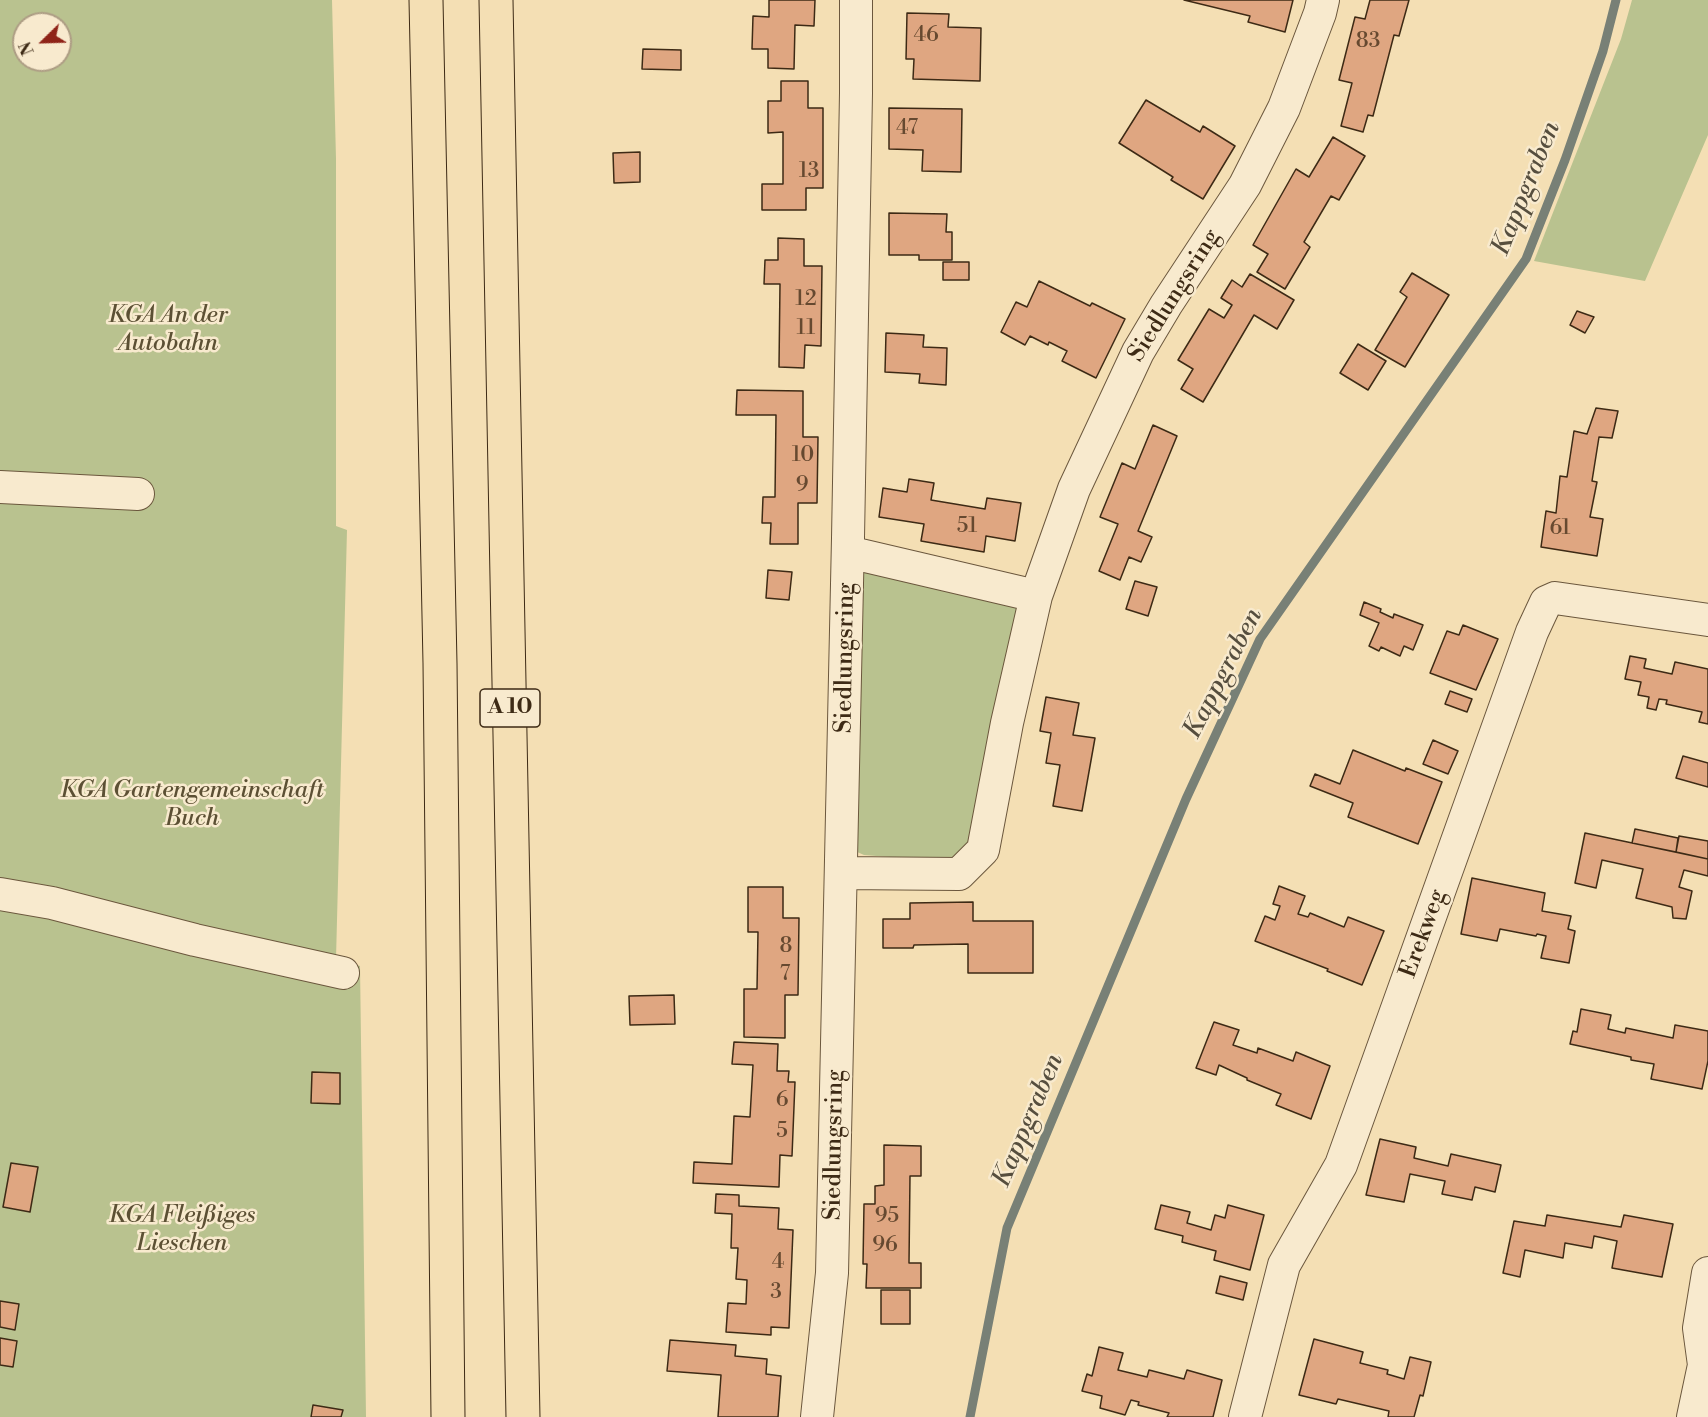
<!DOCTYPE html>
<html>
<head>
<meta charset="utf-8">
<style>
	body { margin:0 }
	#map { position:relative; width:1708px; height:1417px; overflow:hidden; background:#f4dfb4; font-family:"Libre Bodoni",serif }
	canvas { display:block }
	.north { position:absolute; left:12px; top:12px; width:60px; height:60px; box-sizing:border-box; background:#f8eace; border:2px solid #ad9d84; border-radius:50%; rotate:247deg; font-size:16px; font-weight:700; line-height:24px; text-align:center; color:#3d2a15 }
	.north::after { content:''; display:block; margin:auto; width:21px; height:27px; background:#8f2418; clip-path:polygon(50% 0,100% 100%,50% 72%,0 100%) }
</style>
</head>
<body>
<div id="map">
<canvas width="1708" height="1417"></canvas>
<div class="north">N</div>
</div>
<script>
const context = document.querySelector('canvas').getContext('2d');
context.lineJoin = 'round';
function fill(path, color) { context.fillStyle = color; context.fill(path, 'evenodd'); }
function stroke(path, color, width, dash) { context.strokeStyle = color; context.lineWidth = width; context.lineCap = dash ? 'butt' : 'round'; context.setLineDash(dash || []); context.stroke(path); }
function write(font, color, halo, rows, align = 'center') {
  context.font = font + ' "Libre Bodoni",serif'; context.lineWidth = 5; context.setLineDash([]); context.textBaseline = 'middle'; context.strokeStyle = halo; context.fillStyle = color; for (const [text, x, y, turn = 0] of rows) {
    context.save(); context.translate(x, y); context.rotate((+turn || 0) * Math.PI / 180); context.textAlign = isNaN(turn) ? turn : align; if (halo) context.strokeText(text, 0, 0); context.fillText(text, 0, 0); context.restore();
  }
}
fill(new Path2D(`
	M 0,0 L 332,0 L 336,159 L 336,526 L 347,530 L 336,959 L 360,966 L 366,1417 L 0,1417 ZM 24,24 L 60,24 L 60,60 L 24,60 Z
	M 1632,0 L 1708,0 L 1708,135 L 1645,281 L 1534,261 L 1621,39 Z
	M 862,571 L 1012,601 L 1020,609 L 976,842 L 953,862 L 864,855 L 855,851 Z`), '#b9c28f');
stroke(new Path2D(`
	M 970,1417 L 1007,1228 L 1186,799 L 1260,639 L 1526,259 L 1565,160 L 1603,51 L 1616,0`), '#788076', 9);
const building = new Path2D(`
	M 769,0 L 815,0 L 814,26 L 795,25 L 794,69 L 768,68 L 768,49 L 752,49 L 753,16 L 769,17 Z
	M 1184,0 L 1293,0 L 1285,32 L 1248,22 L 1250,16 Z
	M 1370,0 L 1409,0 L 1399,36 L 1394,35 L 1373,116 L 1368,115 L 1363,132 L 1341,126 L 1352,83 L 1339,80 L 1355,17 L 1365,19 Z
	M 907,13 L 949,14 L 948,27 L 981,28 L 980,81 L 913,79 L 914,59 L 906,59 Z
	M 643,49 L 681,50 L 681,70 L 642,69 Z
	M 781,81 L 808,81 L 808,108 L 823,108 L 823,188 L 806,188 L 806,210 L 762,210 L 762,184 L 783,184 L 783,132 L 768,133 L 768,101 L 781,101 Z
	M 1146,100 L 1200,132 L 1203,126 L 1235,146 L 1203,199 L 1171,180 L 1173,177 L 1119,143 Z
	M 889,108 L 962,109 L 961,172 L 922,171 L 923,150 L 889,149 Z
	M 1333,137 L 1365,156 L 1339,200 L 1331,196 L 1304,242 L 1310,247 L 1285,289 L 1257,272 L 1268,254 L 1253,245 L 1296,169 L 1309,177 Z
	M 640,152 L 640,182 L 614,183 L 613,153 Z
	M 889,213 L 947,214 L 946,232 L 952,232 L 952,260 L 919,260 L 919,255 L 889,255 Z
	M 778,238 L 804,239 L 804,266 L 822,266 L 821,346 L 805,345 L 804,368 L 779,367 L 780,284 L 764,284 L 765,260 L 778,260 Z
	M 943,262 L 969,262 L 969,280 L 943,280 Z
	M 1412,273 L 1449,295 L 1405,367 L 1375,350 L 1407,297 L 1400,292 Z
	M 1250,274 L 1294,300 L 1277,329 L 1254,315 L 1203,402 L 1181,389 L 1193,369 L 1178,360 L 1209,309 L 1224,318 L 1232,305 L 1221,298 L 1232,280 L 1242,287 Z
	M 1039,281 L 1090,306 L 1092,303 L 1125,319 L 1096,378 L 1062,361 L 1067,351 L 1049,342 L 1048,345 L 1030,336 L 1025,345 L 1001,332 L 1016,302 L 1027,307 Z
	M 1577,311 L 1594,317 L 1585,333 L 1570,325 Z
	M 886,333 L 924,335 L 923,347 L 947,348 L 946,385 L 919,383 L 920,374 L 885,372 Z
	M 1358,344 L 1386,361 L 1368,390 L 1340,373 Z
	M 737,390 L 803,391 L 803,437 L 818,437 L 817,503 L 798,503 L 798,544 L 770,544 L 771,523 L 762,523 L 763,497 L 775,497 L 776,415 L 736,415 Z
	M 1596,408 L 1618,411 L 1612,438 L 1599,437 L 1592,481 L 1597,482 L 1590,517 L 1603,519 L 1597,556 L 1541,547 L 1546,511 L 1556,513 L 1560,476 L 1567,477 L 1574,431 L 1587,434 Z
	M 1153,425 L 1177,436 L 1138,531 L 1152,537 L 1141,562 L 1129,557 L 1120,580 L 1099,571 L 1118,524 L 1100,517 L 1122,463 L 1135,469 Z
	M 909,479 L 934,483 L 931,500 L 985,509 L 987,498 L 1021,503 L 1015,541 L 986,536 L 984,552 L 921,541 L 924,524 L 879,517 L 883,488 L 907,492 Z
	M 768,570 L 792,572 L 789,600 L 766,598 Z
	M 1135,581 L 1157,587 L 1148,616 L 1126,609 Z
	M 1364,602 L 1381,609 L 1380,612 L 1393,618 L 1394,614 L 1423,625 L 1413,650 L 1404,646 L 1400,656 L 1381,647 L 1379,651 L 1369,646 L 1379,623 L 1360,615 Z
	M 1463,625 L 1498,639 L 1476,690 L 1430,673 L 1447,631 L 1459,635 Z
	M 1630,656 L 1646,659 L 1644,668 L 1672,674 L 1675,662 L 1708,669 L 1708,724 L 1699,722 L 1702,712 L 1666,704 L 1667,700 L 1659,699 L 1656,710 L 1647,708 L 1649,697 L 1638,695 L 1641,682 L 1625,679 Z
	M 1450,691 L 1472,699 L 1467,712 L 1445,704 Z
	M 1046,697 L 1079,703 L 1073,735 L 1095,738 L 1082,811 L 1053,806 L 1060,765 L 1046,763 L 1051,733 L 1040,731 Z
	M 1433,740 L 1458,751 L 1448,774 L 1423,764 Z
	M 1353,750 L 1405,771 L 1406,768 L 1442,782 L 1418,844 L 1348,817 L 1353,803 L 1310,786 L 1315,774 L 1340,784 Z
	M 1683,756 L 1708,763 L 1708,787 L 1676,778 Z
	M 1635,829 L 1678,838 L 1676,852 L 1632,843 Z
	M 1585,833 L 1708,859 L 1708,876 L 1684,870 L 1679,887 L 1692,891 L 1686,919 L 1673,918 L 1672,907 L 1636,898 L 1643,869 L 1602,860 L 1596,888 L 1575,883 Z
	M 1679,836 L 1708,841 L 1708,859 L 1676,852 Z
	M 1472,878 L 1545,893 L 1542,911 L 1571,916 L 1568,929 L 1575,931 L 1569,963 L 1541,958 L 1546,936 L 1537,934 L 1536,936 L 1500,929 L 1497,941 L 1461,934 Z
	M 1279,886 L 1305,896 L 1298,914 L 1308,917 L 1310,913 L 1344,927 L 1348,917 L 1384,931 L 1362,985 L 1327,971 L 1328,969 L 1255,941 L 1265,916 L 1275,920 L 1280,906 L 1273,904 Z
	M 748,887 L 783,887 L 783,918 L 799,918 L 798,995 L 785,995 L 785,1038 L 744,1037 L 744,989 L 757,989 L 758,932 L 748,932 Z
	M 973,902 L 973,921 L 1033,921 L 1033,973 L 968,973 L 968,944 L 914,945 L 913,948 L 883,948 L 883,919 L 910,919 L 910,903 Z
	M 674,995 L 675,1024 L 630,1025 L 629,996 Z
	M 1581,1009 L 1611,1015 L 1608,1029 L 1625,1033 L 1626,1028 L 1673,1038 L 1675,1025 L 1708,1031 L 1708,1061 L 1702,1089 L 1651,1079 L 1654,1064 L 1631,1060 L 1631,1057 L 1570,1044 L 1573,1031 L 1577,1032 Z
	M 1214,1022 L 1239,1030 L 1233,1045 L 1257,1053 L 1258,1048 L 1293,1061 L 1296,1052 L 1330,1066 L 1311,1119 L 1276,1105 L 1281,1094 L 1247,1080 L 1247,1078 L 1219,1065 L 1216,1075 L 1196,1068 Z
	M 734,1042 L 778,1044 L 777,1071 L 789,1071 L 788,1082 L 795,1082 L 792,1156 L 780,1155 L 779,1187 L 693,1183 L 694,1162 L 732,1164 L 734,1116 L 750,1117 L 753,1065 L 732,1064 Z
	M 312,1072 L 340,1073 L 340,1104 L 311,1103 Z
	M 1380,1139 L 1416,1147 L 1414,1158 L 1448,1166 L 1451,1154 L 1501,1165 L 1495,1192 L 1475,1187 L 1472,1200 L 1442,1194 L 1445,1181 L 1410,1174 L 1404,1202 L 1366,1195 Z
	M 884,1145 L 921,1146 L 921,1176 L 910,1176 L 909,1263 L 921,1263 L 921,1288 L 866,1288 L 867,1264 L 863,1264 L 864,1204 L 875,1204 L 875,1186 L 884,1185 Z
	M 11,1163 L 38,1167 L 30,1212 L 3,1207 Z
	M 716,1194 L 739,1195 L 739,1206 L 779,1208 L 778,1229 L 793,1230 L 789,1328 L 771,1327 L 771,1335 L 726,1332 L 728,1303 L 746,1304 L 747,1280 L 736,1279 L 738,1248 L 731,1248 L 732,1214 L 715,1213 Z
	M 1161,1205 L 1190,1212 L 1187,1223 L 1211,1230 L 1215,1215 L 1225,1218 L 1228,1205 L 1264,1215 L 1250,1270 L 1214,1260 L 1216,1251 L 1182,1242 L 1183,1236 L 1155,1229 Z
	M 1547,1215 L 1621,1227 L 1624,1215 L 1673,1224 L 1662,1277 L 1612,1268 L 1617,1241 L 1594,1236 L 1592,1248 L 1565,1243 L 1563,1258 L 1525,1250 L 1520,1277 L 1503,1273 L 1514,1221 L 1545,1226 Z
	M 1220,1276 L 1247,1283 L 1243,1300 L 1216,1293 Z
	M 881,1290 L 910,1290 L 910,1324 L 881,1324 Z
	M 0,1301 L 19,1304 L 15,1330 L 0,1327 Z
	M 0,1338 L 17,1341 L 13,1367 L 0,1365 Z
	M 1314,1339 L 1363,1352 L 1360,1363 L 1388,1370 L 1387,1374 L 1404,1379 L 1410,1357 L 1431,1362 L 1423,1396 L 1420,1395 L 1414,1417 L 1388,1417 L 1389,1411 L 1338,1399 L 1336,1404 L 1299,1395 Z
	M 670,1340 L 736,1345 L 735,1356 L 767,1359 L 766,1374 L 781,1376 L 778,1417 L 718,1417 L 721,1375 L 667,1371 Z
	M 1099,1347 L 1123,1353 L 1118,1370 L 1147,1377 L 1149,1370 L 1184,1379 L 1187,1370 L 1222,1380 L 1213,1417 L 1167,1417 L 1169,1413 L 1138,1405 L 1139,1402 L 1131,1400 L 1125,1415 L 1100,1408 L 1102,1396 L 1082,1391 L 1087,1374 L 1092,1376 Z
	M 313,1405 L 343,1410 L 341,1417 L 311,1417 Z`);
fill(building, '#dfa681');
stroke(building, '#3d2a15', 1.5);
const minor = new Path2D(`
	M 0,487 L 138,494
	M 848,552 L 1036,596
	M 842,873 L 959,874 L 983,850 L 1007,723 L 1036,596 L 1074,489 L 1138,352 L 1166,305 L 1245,185 L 1284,108 L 1320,13 L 1323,0
	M 0,894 L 52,903 L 195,940 L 343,973
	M 817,1417 L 832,1273 L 848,538 L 856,93 L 856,0
	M 1245,1417 L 1284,1265 L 1341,1165 L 1532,632 L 1546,602 L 1555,598 L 1708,620
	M 1693,1417 L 1704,1365 L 1699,1328 L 1708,1273`);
const highway = new Path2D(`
	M 426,0 L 440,663 L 448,1417
	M 496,0 L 523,1417`);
stroke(minor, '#6b573d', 34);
stroke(highway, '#3d2a15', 35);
stroke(minor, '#f8eace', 32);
stroke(highway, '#f4dfb4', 33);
write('21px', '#664930', null, [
	["46",926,36],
	["83",1368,42],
	["47",907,129],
	["13",809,172],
	["12",806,300],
	["11",806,329],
	["10",803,456],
	["9",802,486],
	["51",967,527],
	["61",1560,529],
	["8",786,947],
	["7",785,975],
	["6",782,1101],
	["5",782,1132],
	["95",887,1217],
	["96",885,1246],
	["4",778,1263],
	["3",776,1293]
]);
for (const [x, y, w] of [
	[510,708,60]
]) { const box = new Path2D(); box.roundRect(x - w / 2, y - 19, w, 38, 4.5); context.fillStyle = '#f8eace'; context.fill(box); stroke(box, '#3d2a15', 1.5); }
write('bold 22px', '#3d2a15', null, [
	["A 10",510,708]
]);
write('24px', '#3d2a15', '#f8eace', [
	["Siedlungsring",1175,296,-58],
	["Siedlungsring",846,658,-89],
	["Erekweg",1424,934,-70],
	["Siedlungsring",835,1145,-89]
]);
write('italic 24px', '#5c5034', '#f8eace', [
	["KGA An der",168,316],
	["Autobahn",168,344],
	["KGA Gartengemeinschaft",192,791],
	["Buch",192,819],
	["KGA Fleißiges",182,1216],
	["Lieschen",182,1244]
]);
write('italic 26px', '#564e3e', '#f8eace', [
	["Kappgraben",1527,189,-68],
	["Kappgraben",1224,674,-63],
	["Kappgraben",1029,1121,-67]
]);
</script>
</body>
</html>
